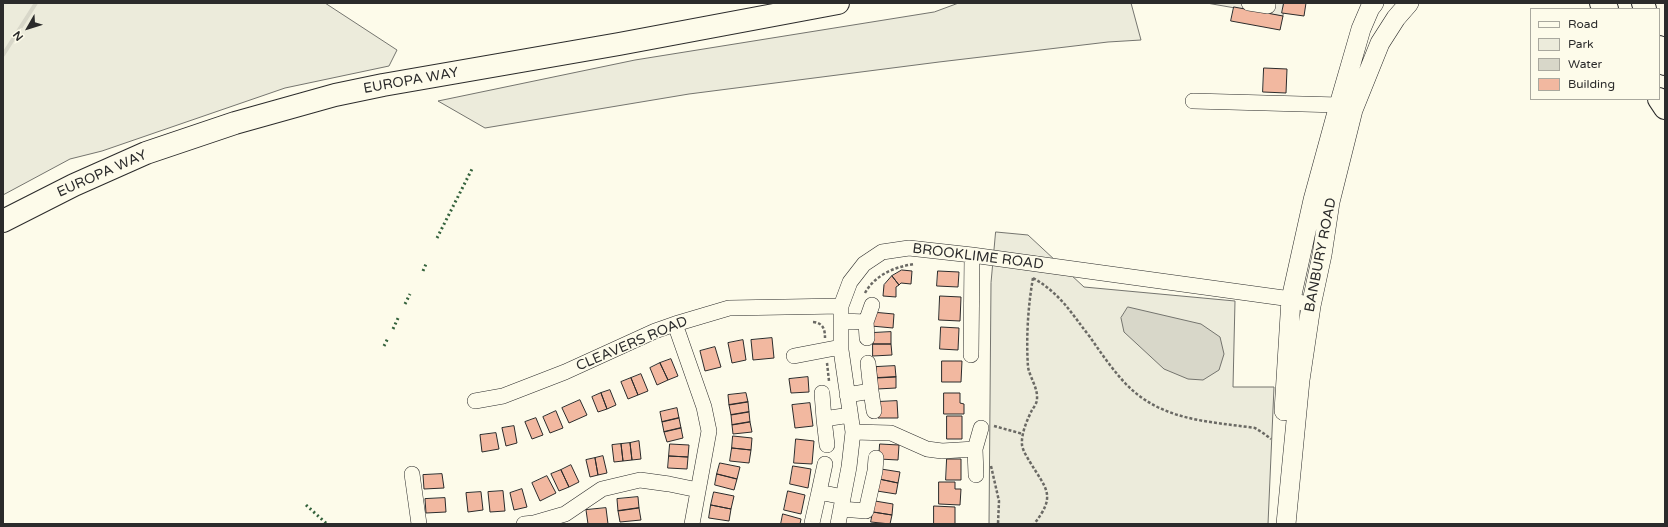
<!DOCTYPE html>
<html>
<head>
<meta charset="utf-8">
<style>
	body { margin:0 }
	#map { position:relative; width:1668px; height:527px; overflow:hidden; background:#fdfbea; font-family:"Varela Round",sans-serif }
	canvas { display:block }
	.frame { position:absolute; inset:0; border:4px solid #2b2b2b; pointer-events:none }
	.legend { position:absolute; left:1530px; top:8px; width:130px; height:92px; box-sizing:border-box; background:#fdfbea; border:1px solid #a9a89e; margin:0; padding:5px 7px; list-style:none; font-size:12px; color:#2b2b2b }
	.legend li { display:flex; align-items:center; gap:8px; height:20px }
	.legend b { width:20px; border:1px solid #a9a89e }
	.north { position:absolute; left:8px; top:8px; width:40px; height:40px; -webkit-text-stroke:3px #fdfbea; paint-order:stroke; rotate:231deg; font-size:11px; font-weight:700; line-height:16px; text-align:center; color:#2b2b2b }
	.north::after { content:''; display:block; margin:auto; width:14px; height:18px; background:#2b2b2b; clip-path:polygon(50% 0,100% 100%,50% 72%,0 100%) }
</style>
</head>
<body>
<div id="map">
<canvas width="1668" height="527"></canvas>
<div class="frame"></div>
<ul class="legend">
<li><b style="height:5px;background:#fdfbea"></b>Road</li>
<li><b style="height:11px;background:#ecebdb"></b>Park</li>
<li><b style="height:11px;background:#d8d7c9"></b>Water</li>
<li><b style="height:11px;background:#f2b8a0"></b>Building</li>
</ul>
<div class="north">N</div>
</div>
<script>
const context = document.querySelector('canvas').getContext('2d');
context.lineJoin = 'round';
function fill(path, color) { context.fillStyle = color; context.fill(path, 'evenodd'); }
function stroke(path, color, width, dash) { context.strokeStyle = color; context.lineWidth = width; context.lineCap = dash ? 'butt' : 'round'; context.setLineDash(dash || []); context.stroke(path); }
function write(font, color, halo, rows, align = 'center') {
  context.font = font + ' "Varela Round",sans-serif'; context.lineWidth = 3; context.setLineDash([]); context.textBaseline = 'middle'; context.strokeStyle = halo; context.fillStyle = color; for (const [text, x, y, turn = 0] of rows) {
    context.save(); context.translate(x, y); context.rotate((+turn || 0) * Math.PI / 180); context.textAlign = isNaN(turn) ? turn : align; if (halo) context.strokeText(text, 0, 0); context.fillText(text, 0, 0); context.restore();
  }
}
const green = new Path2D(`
	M 3,3 L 325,3 L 397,50 L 389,66 L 285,88 L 102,151 L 70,159 L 3,195 Z
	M 959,3 L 1131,3 L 1141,40 L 1108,42 L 939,62 L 689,94 L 485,128 L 438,101 L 635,60 L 934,12 Z
	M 996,232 L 1028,235 L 1084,287 L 1235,301 L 1233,387 L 1274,387 L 1268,524 L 989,524 L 991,283 Z`);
fill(green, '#ecebdb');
stroke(green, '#74746e', 1);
const parking = new Path2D(`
	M 1207,3 L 1284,3 L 1283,16 Z`);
fill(parking, '#eceadb');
stroke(parking, '#74746e', 1);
const water = new Path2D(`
	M 1128,307 L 1201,324 L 1220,337 L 1224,354 L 1219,370 L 1203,380 L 1188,379 L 1164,369 L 1124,332 L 1121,318 Z`);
fill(water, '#d8d7c9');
stroke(water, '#74746e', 1);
stroke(new Path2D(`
	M 3,55 L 36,3`), '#d8d7c9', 4);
const building = new Path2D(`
	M 1284,3 L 1306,3 L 1304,16 L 1282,13 Z
	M 1234,7 L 1283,16 L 1280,30 L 1231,21 Z
	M 1264,68 L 1287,69 L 1286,93 L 1263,92 Z
	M 902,270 L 912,271 L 911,284 L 901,283 L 899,285 L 892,276 Z
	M 938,271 L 959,272 L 958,287 L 937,286 Z
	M 892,276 L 899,285 L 896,287 L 896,297 L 883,296 L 884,285 Z
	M 940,296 L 961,297 L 960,321 L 939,320 Z
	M 872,312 L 894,314 L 893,328 L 871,326 Z
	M 941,327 L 959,328 L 958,350 L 940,349 Z
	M 891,332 L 891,344 L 873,344 L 872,333 Z
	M 772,338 L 774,358 L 753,360 L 751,340 Z
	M 743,340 L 746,360 L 732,363 L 728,343 Z
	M 873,344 L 891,344 L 892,355 L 873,356 Z
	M 715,347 L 721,367 L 705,371 L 700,351 Z
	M 671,359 L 678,376 L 668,380 L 660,363 Z
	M 942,361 L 962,361 L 961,382 L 942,382 Z
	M 660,363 L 668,380 L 657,385 L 650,368 Z
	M 895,366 L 896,377 L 877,378 L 876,367 Z
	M 641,374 L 648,391 L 638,395 L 631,378 Z
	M 808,377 L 809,392 L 791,393 L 789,379 Z
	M 896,377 L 896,388 L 877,389 L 877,378 Z
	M 631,378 L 638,395 L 628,399 L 621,382 Z
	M 610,390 L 616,405 L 607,409 L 601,393 Z
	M 601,393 L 607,409 L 598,412 L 592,397 Z
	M 746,393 L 748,402 L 729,405 L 728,395 Z
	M 944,393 L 960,393 L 960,403 L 964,404 L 964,414 L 944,414 Z
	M 580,400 L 587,415 L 569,423 L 562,408 Z
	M 897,401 L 898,418 L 878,418 L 877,402 Z
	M 748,402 L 749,412 L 731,415 L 729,405 Z
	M 810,403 L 813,426 L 795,428 L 792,405 Z
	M 677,408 L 679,418 L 662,422 L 660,412 Z
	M 556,411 L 563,428 L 550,433 L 543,417 Z
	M 749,412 L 750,422 L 732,425 L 731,415 Z
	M 947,416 L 962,416 L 962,439 L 947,439 Z
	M 536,418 L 543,435 L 532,439 L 525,422 Z
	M 679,418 L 681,428 L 664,432 L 662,422 Z
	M 750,422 L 752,432 L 733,434 L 732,425 Z
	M 514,426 L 517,443 L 506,446 L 502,428 Z
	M 681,428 L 683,438 L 667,442 L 664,432 Z
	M 496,433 L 499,449 L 482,452 L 480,435 Z
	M 733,436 L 752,438 L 751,450 L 732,448 Z
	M 796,439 L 814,441 L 812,464 L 794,463 Z
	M 639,441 L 641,459 L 632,460 L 630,443 Z
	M 630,443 L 632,460 L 623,461 L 621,444 Z
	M 621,444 L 623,461 L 614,462 L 612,445 Z
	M 670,444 L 689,445 L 688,457 L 669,456 Z
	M 880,444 L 899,445 L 898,460 L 879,459 Z
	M 732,448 L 751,450 L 749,463 L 730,461 Z
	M 603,456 L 607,473 L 598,475 L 595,458 Z
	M 669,456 L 688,457 L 687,469 L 668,468 Z
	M 595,458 L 598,475 L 590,477 L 586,460 Z
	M 947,459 L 961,459 L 961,480 L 946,480 Z
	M 720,463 L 740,467 L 737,479 L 717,474 Z
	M 571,465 L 579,482 L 569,487 L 561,470 Z
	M 793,466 L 811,469 L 808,488 L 790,484 Z
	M 881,469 L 900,472 L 898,483 L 879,479 Z
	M 561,470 L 569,487 L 559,491 L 551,474 Z
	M 442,474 L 444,488 L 424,489 L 423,475 Z
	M 717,474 L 737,479 L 734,490 L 715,485 Z
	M 547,476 L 556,493 L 540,501 L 532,483 Z
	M 879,479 L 898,483 L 896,494 L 877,491 Z
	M 939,482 L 955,482 L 955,489 L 961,489 L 960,505 L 939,504 Z
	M 522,489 L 527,507 L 514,510 L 510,493 Z
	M 503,491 L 505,511 L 490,512 L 488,492 Z
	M 788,491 L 805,495 L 801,514 L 784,510 Z
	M 481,492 L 483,510 L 468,512 L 466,493 Z
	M 714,492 L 734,496 L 731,509 L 711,505 Z
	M 638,497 L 639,508 L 618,511 L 617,499 Z
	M 445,498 L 446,512 L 426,513 L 425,499 Z
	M 875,501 L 893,504 L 892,515 L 873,512 Z
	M 711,505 L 731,509 L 729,521 L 709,518 Z
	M 934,506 L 955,507 L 955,524 L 934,524 Z
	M 606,508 L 608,524 L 588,524 L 586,510 Z
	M 639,508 L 641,520 L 620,522 L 618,511 Z
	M 873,512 L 892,515 L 890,524 L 871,522 Z
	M 783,514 L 801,519 L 800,524 L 781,524 Z`);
fill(building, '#f2b8a0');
stroke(building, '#2b2b2b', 1);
const minor = new Path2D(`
	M 1249,3 L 1268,6
	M 1193,101 L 1339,105
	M 841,321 L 866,322 L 872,305
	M 866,322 L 867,338
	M 675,324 L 704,407 L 709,431 L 692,524
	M 971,355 L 972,255
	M 794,356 L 841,347
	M 868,363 L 871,391
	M 822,393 L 824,419
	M 847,395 L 871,391 L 874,411
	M 475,401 L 503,396 L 565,372 L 655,331 L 675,324 L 729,308 L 841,306
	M 853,432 L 891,433 L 927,449 L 942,451 L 975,449 L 976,475
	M 827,445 L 824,419 L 850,415
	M 975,449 L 981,428
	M 412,474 L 419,524
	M 819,492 L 825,464
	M 841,509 L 866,511 L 875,471 L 876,458
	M 812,523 L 819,492 L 843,497
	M 524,524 L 534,523 L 565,514 L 602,489 L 640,480 L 669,484 L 698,490
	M 838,524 L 849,467 L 853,432 L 841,350 L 841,306 L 850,282 L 864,264 L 882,252 L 909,248 L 972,255 L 1291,299 L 1311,306`);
const major = new Path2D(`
	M 1284,411 L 1291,299 L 1313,200 L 1339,105 L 1361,29 L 1370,8 L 1374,3
	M 1286,524 L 1300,380 L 1311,306 L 1322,255 L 1330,202 L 1353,110 L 1380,43 L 1396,18 L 1409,3`);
const highway = new Path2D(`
	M 1601,3 L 1607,9
	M 1643,3 L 1645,9
	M 1659,47 L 1665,64
	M 1659,99 L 1665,108
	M 3,221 L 74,185 L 146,153 L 235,123 L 335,95 L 383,85 L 619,44 L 838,3`);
stroke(minor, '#2b2b2b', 16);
stroke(major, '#2b2b2b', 20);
stroke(highway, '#2b2b2b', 24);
stroke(new Path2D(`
	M 1033,278 C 1061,294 1071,313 1090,337 C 1101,353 1112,369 1125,383 C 1161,421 1207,421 1255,428 L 1263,433 L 1271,439
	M 1033,278 C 1028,306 1026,338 1028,367 C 1030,378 1038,388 1037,399 C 1037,403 1034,407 1032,410 C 1027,420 1021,434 1022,445 C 1023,451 1027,457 1030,462 C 1046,489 1057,495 1034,524
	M 865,293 C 875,275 894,267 914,264
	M 813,322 C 823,323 825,329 825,338
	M 827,363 L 829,381
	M 994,426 L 1023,434
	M 991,466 L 999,501 L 998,524`), '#6a6964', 2.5, [3, 2]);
stroke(minor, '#fdfbea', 15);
stroke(major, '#fdfbea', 19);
stroke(highway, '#fdfbea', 22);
stroke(new Path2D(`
	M 437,238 L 472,169
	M 423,271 L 426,264
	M 405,304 L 410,294
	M 393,329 L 399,316
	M 384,346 L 388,338
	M 306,505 L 327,524`), '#34623c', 3, [2, 3]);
write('14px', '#2b2b2b', '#fdfbea', [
	["EUROPA WAY",411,81,-10],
	["EUROPA WAY",102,174,-24],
	["BANBURY ROAD",1321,255,-79],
	["BROOKLIME ROAD",978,257,7],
	["CLEAVERS ROAD",632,344,-23]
]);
</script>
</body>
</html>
